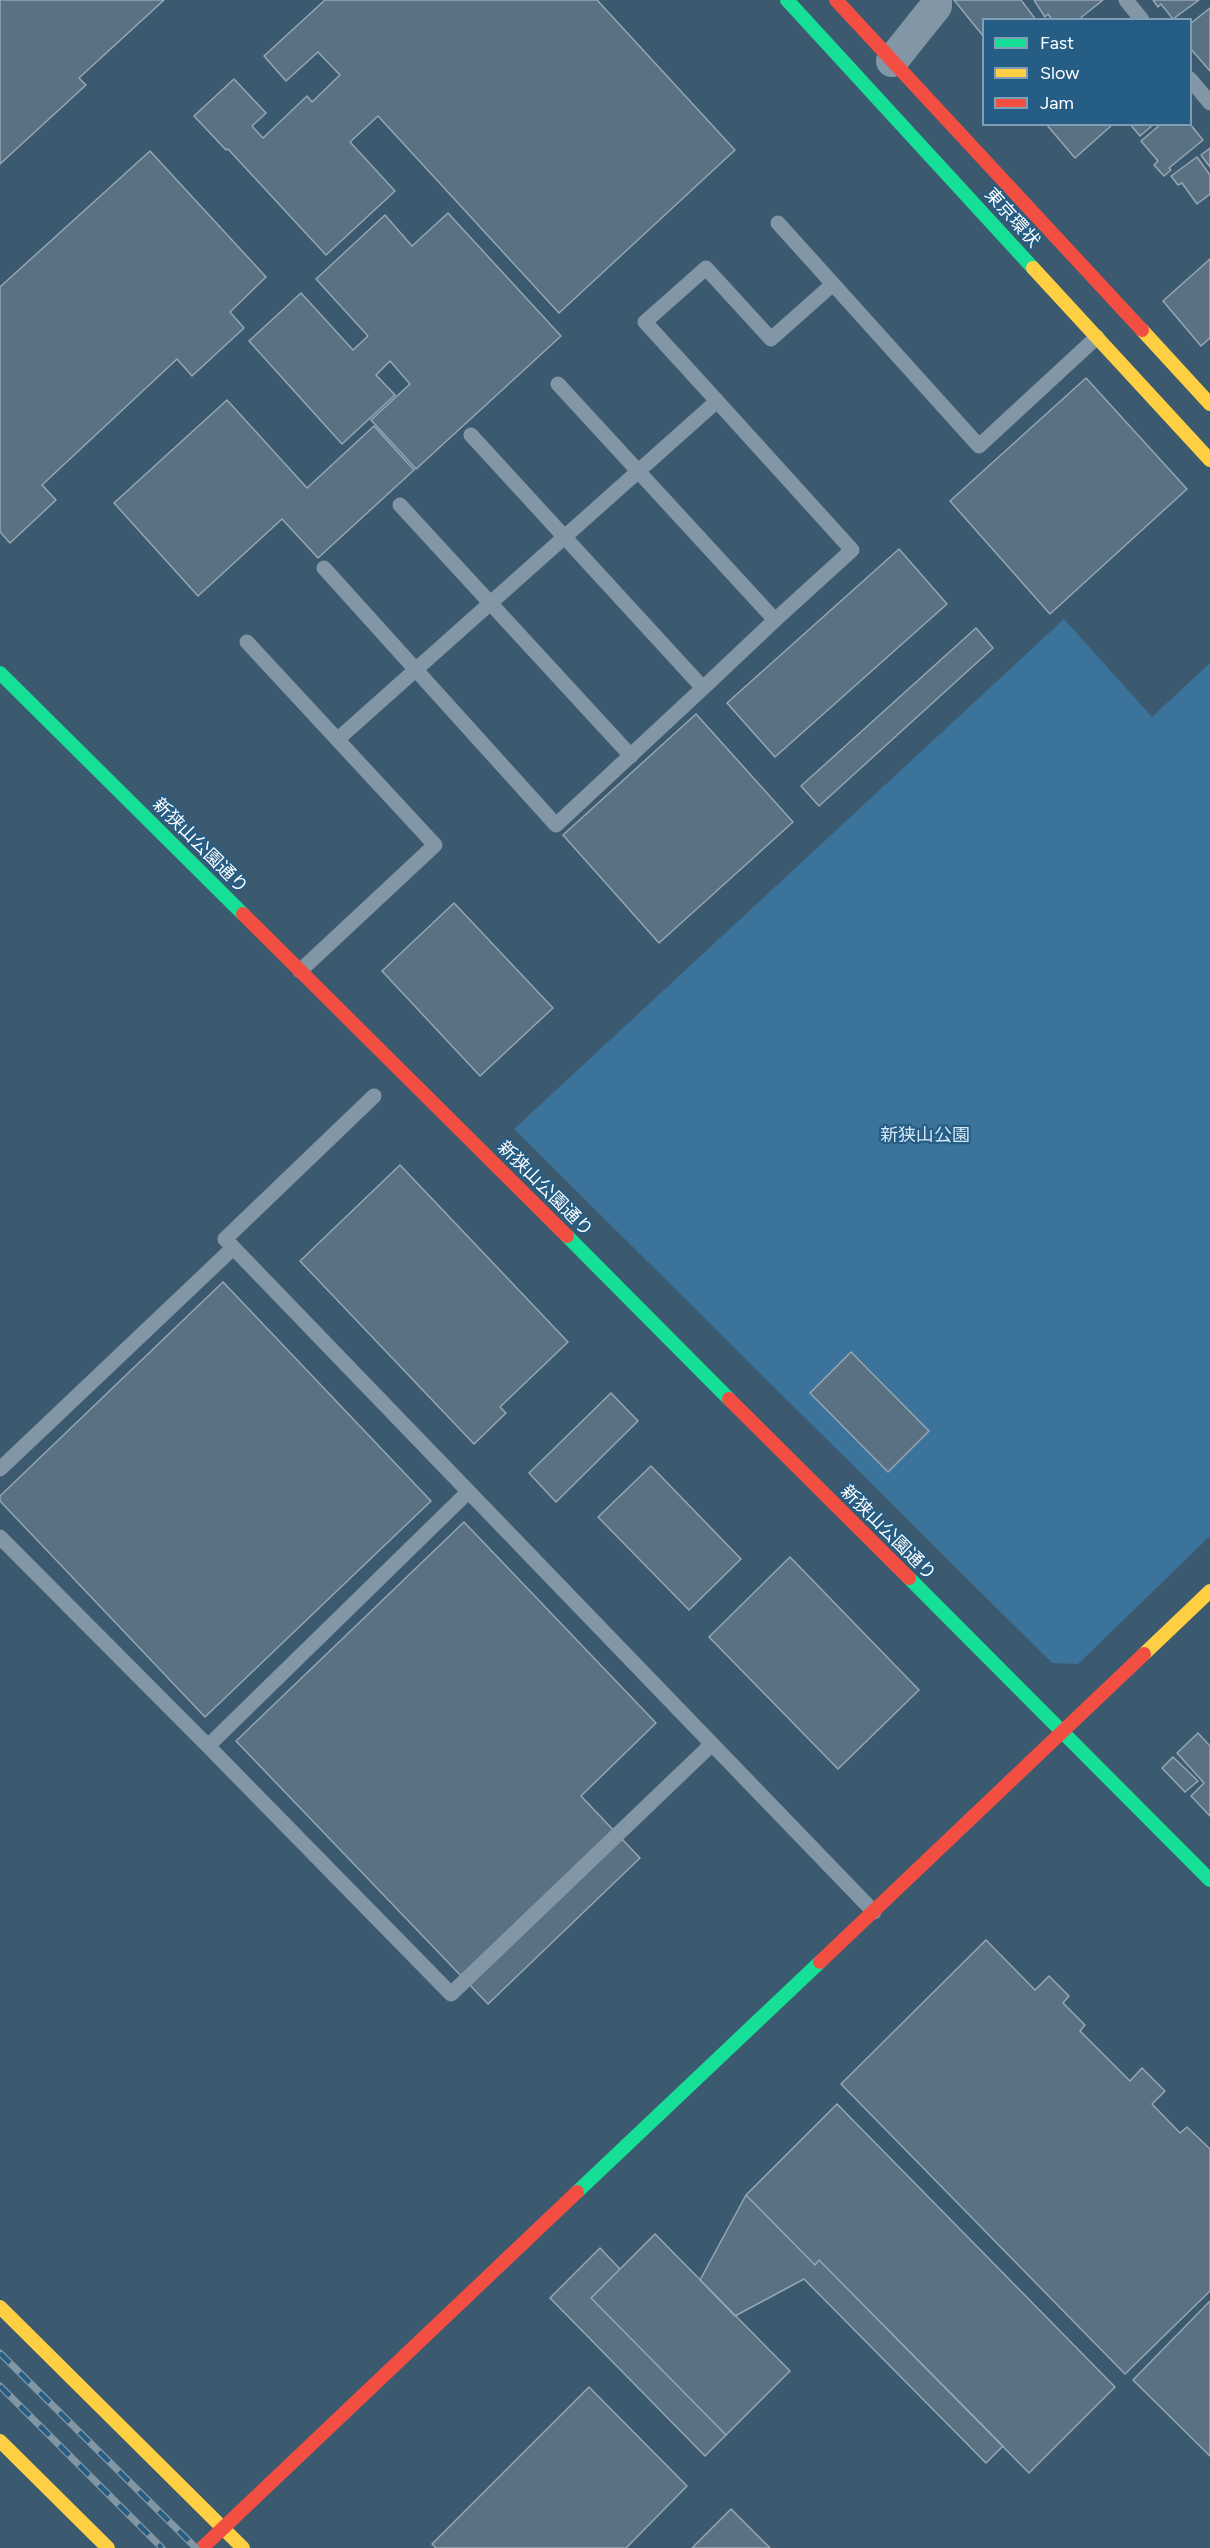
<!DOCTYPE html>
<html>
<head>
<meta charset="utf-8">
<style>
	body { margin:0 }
	#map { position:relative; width:1210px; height:2548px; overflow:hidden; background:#3c5a6f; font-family:Figtree,sans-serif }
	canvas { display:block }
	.legend { position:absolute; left:982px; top:18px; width:210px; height:108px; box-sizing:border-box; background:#265d85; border:2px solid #7d9eb6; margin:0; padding:8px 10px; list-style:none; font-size:18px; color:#fff }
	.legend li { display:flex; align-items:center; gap:12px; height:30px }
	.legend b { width:30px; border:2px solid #7d9eb6 }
</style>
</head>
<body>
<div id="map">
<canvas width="1210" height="2548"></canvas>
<ul class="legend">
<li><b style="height:8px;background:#16e098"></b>Fast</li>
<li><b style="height:8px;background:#ffcf43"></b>Slow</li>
<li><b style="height:8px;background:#f24e42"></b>Jam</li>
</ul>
</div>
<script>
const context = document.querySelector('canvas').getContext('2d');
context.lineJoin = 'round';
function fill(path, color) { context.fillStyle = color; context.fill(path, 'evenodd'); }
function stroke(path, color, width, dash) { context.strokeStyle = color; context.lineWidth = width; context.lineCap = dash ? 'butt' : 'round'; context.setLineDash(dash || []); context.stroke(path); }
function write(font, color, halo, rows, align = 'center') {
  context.font = font + ' Figtree,"Noto Sans JP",sans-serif'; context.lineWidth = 4.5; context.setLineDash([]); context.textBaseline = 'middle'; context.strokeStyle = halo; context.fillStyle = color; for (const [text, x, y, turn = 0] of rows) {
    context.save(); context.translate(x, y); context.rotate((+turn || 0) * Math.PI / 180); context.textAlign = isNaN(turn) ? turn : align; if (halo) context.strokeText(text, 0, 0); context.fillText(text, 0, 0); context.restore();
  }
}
fill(new Path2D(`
	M 1064,619 L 1152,717 L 1210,663 L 1210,1536 L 1078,1664 L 1052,1663 L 514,1129 Z`), '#3b739a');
const building = new Path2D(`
	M 0,0 L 164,0 L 79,78 L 86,85 L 0,164 Z
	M 325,0 L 597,0 L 735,150 L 559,313 L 378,116 L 350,142 L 395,191 L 326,255 L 228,149 L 226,150 L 194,116 L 234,79 L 266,113 L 252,126 L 263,138 L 307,96 L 312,102 L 340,75 L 318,52 L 286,81 L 264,56 Z
	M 954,0 L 1021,0 L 1036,20 L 984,20 L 984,37 Z
	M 1034,0 L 1103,0 L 1078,20 L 1052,20 L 1048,14 L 1045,17 Z
	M 1153,0 L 1199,0 L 1173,19 L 1161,4 L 1158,7 Z
	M 1210,8 L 1210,71 L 1190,48 L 1190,24 Z
	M 1046,124 L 1112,124 L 1112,125 L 1075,158 Z
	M 1130,124 L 1154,124 L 1140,136 Z
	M 1161,124 L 1190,124 L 1203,140 L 1169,168 L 1171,170 L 1164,176 L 1154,165 L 1158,161 L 1141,141 Z
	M 1210,148 L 1210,167 L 1201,155 Z
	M 150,151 L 266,277 L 230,312 L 244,328 L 192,376 L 177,359 L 42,485 L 56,500 L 10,543 L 0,532 L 0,287 Z
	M 1197,157 L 1210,175 L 1210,194 L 1197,204 L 1182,183 L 1178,185 L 1171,176 Z
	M 448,213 L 561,336 L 416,469 L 371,420 L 410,384 L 390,361 L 376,375 L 395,395 L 342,444 L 249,341 L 301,293 L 353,350 L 368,336 L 316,279 L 385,215 L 412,246 Z
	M 1210,259 L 1210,338 L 1201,346 L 1163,301 Z
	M 1086,378 L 1187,489 L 1050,614 L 950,501 Z
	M 227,400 L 307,488 L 374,426 L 414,470 L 318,558 L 282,519 L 198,596 L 114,503 Z
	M 899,549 L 947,604 L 775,757 L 727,703 Z
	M 976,628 L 993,648 L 819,806 L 801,786 Z
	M 696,714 L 793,822 L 659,943 L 563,835 Z
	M 454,903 L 553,1008 L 480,1076 L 382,971 Z
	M 400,1165 L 568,1342 L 500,1407 L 506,1413 L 474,1444 L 300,1261 Z
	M 223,1282 L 431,1501 L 205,1717 L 0,1501 L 0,1496 Z
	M 851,1352 L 929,1431 L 888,1472 L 810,1393 Z
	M 611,1393 L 638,1421 L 556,1502 L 529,1473 Z
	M 651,1466 L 741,1559 L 689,1610 L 598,1517 Z
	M 464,1522 L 656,1723 L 581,1796 L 640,1858 L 488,2004 L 236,1741 Z
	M 790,1557 L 919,1690 L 838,1769 L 709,1637 Z
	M 1198,1733 L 1210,1746 L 1210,1816 L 1191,1796 L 1204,1783 L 1177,1753 Z
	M 1173,1757 L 1198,1781 L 1185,1792 L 1162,1768 Z
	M 986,1940 L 1035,1990 L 1049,1976 L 1069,1996 L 1063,2003 L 1085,2025 L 1080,2031 L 1130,2081 L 1142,2068 L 1165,2091 L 1152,2104 L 1180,2133 L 1187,2127 L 1210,2149 L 1210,2291 L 1125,2374 L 841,2084 Z
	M 837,2104 L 1115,2387 L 1029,2473 L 819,2260 L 815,2265 L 746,2195 Z
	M 746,2195 L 815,2265 L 819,2260 L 1003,2446 L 986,2463 L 804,2279 L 735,2316 L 700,2280 Z
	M 655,2234 L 790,2371 L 726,2435 L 591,2298 Z
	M 600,2248 L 620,2269 L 591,2298 L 726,2435 L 705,2456 L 550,2298 Z
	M 1210,2301 L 1210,2456 L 1133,2380 Z
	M 589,2387 L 687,2486 L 626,2548 L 436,2548 L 432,2544 Z
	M 731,2509 L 770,2548 L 692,2548 Z`);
fill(building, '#597182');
stroke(building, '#96a7b3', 1.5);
stroke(new Path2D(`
	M 1126,0 L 1142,20
	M 1190,79 L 1210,103
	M 778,223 L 979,446 L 1097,337
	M 717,401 L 645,322 L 706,268 L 771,339 L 833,284
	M 471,435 L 703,688 L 775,620
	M 400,505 L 631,756
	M 324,568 L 556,825 L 703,688
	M 247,642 L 435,845 L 300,971
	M 338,739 C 464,626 591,514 717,401 L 852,550 L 775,620 L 558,384
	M 374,1096 L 225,1239 L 874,1912
	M 0,1469 L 233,1248
	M 468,1492 L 208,1746 L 451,1994 L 712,1744
	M 0,1537 L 208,1746`), '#8396a5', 15);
stroke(new Path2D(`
	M 892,61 L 936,6 L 936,0`), '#8396a5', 32);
stroke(new Path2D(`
	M 787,0 L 1033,268
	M 0,673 L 243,914
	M 567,1236 L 729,1399
	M 909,1578 L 1210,1880
	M 577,2192 L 820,1962`), '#16e098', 14);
stroke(new Path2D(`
	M 1033,268 L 1210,460
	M 1142,330 L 1210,404
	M 1144,1654 L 1210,1591
	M 0,2307 L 243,2548
	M 0,2441 L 108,2548`), '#ffcf43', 14);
stroke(new Path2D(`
	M 836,0 L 1142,330
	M 243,914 L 567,1236
	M 729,1399 L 909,1578
	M 820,1962 L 1144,1654
	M 202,2548 L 577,2192`), '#f24e42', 14);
const rail = new Path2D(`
	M 0,2353 L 196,2548
	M 0,2386 L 162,2548`);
stroke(rail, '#8396a4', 7);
stroke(rail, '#265d85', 4.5, [14]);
write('18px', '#fff', '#265d85', [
	["東京環状",1012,218,48],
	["新狭山公園通り",200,846,45],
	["新狭山公園通り",545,1189,45],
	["新狭山公園通り",888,1533,45]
]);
write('18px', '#d4e8f6', '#265d85', [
	["新狭山公園",925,1136]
]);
</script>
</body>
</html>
